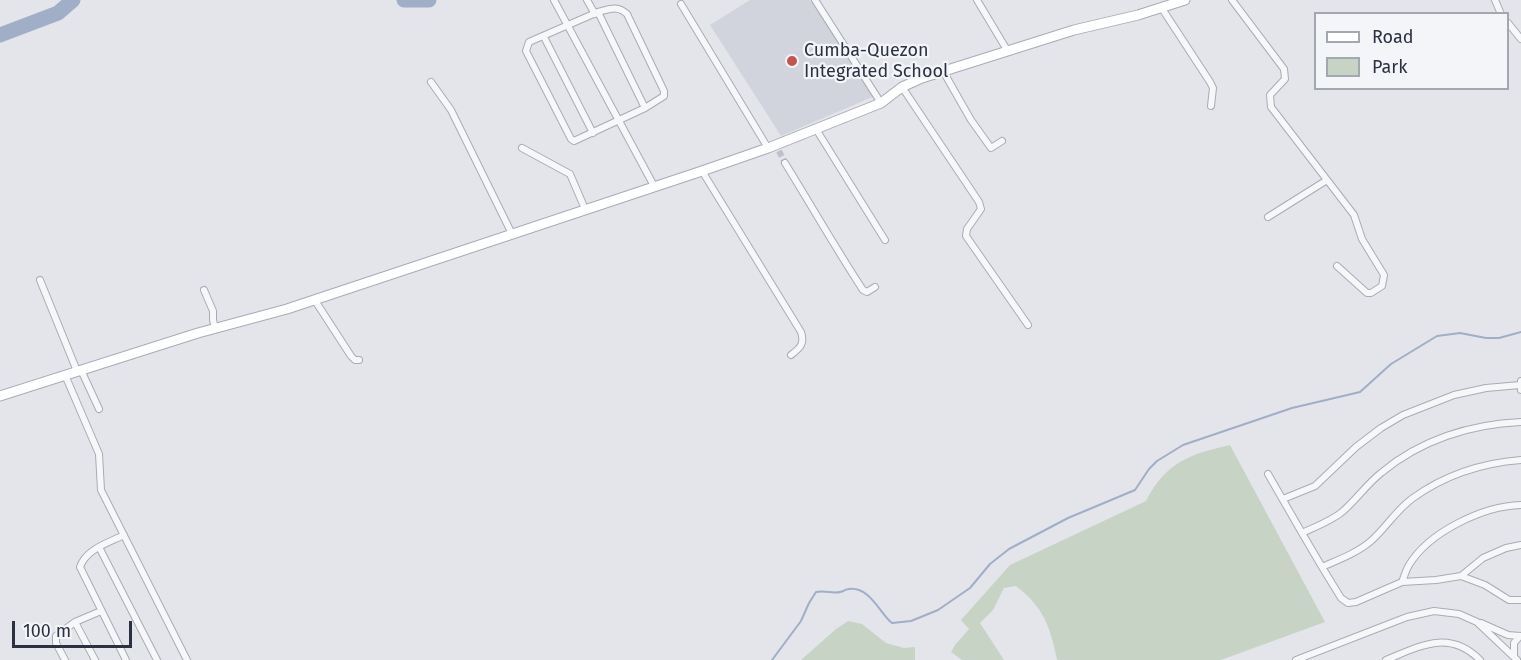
<!DOCTYPE html>
<html>
<head>
<meta charset="utf-8">
<style>
	body { margin:0 }
	#map { position:relative; width:1521px; height:660px; overflow:hidden; background:#e4e5eb; font-family:"Fira Sans",sans-serif }
	canvas { display:block }
	.legend { position:absolute; left:1314px; top:12px; width:195px; height:78px; box-sizing:border-box; background:#f3f5f8; border:2px solid #a3a7af; margin:0; padding:8px 10px; list-style:none; font-size:18px; color:#2c3142 }
	.legend li { display:flex; align-items:center; gap:12px; height:30px }
	.legend b { width:30px; border:2px solid #a3a7af }
	.scale { position:absolute; left:12px; top:621px; width:120px; height:27px; box-sizing:border-box; border:3px solid #2c3142; border-top:0; padding-left:8px; font-size:18px; line-height:21px; white-space:nowrap; color:#2c3142; -webkit-text-stroke:4px #f3f5f8; paint-order:stroke }
</style>
</head>
<body>
<div id="map">
<canvas width="1521" height="660"></canvas>
<ul class="legend">
<li><b style="height:8px;background:#fff"></b>Road</li>
<li><b style="height:16px;background:#c7d4c5"></b>Park</li>
</ul>
<div class="scale">100 m</div>
</div>
<script>
const context = document.querySelector('canvas').getContext('2d');
context.lineJoin = 'round';
function fill(path, color) { context.fillStyle = color; context.fill(path, 'evenodd'); }
function stroke(path, color, width, dash) { context.strokeStyle = color; context.lineWidth = width; context.lineCap = dash ? 'butt' : 'round'; context.setLineDash(dash || []); context.stroke(path); }
function write(font, color, halo, rows, align = 'center') {
  context.font = font + ' "Fira Sans",sans-serif'; context.lineWidth = 4.5; context.setLineDash([]); context.textBaseline = 'middle'; context.strokeStyle = halo; context.fillStyle = color; for (const [text, x, y, turn = 0] of rows) {
    context.save(); context.translate(x, y); context.rotate((+turn || 0) * Math.PI / 180); context.textAlign = isNaN(turn) ? turn : align; if (halo) context.strokeText(text, 0, 0); context.fillText(text, 0, 0); context.restore();
  }
}
fill(new Path2D(`
	M 750,0 L 810,0 L 875,96 L 781,136 L 710,25 Z`), '#d2d4dd');
fill(new Path2D(`
	M 1230,445 L 1325,622 L 1221,660 L 1057,660 C 1050,626 1044,608 1016,586 L 1004,588 L 993,610 L 980,623 L 1004,660 L 962,660 L 951,652 L 955,645 L 969,629 L 961,620 L 1010,565 L 1146,501 C 1166,462 1190,454 1230,445 Z
	M 848,621 L 862,624 L 886,643 L 904,648 L 915,647 L 915,660 L 801,660 L 836,629 Z`), '#c7d4c5');
stroke(new Path2D(`
	M 772,660 L 801,621 L 809,603 L 816,592 C 826,590 832,594 840,592 C 845,591 843,590 849,589 C 870,586 880,614 892,623 L 911,621 L 938,610 L 970,588 L 990,564 L 1009,549 L 1068,518 L 1135,490 L 1149,469 L 1157,461 L 1183,445 L 1292,408 L 1360,392 L 1391,364 L 1437,336 L 1460,333 L 1486,338 L 1499,338 L 1521,332`), '#a1aec8', 2);
stroke(new Path2D(`
	M 404,0 L 429,0
	M 0,35 L 58,13 L 73,0`), '#a1aec8', 15);
stroke(new Path2D(`
	M 779,151 L 785,163`), '#bfc1c9', 6, [6, 3]);
const street = new Path2D(`
	M 554,0 L 654,186
	M 587,0 L 595,14
	M 815,0 L 881,103
	M 977,0 L 1007,50
	M 1232,0 L 1284,69 L 1285,79 L 1270,95 L 1271,107 L 1354,215 L 1362,239 L 1384,275 L 1382,286 L 1371,293 L 1367,293 L 1337,266
	M 1495,0 L 1501,14
	M 681,4 L 768,148
	M 1161,7 L 1210,82 L 1213,88 L 1211,106
	M 598,12 L 645,108 L 574,141 L 571,139 L 526,51 L 529,42 Z
	M 598,12 C 610,9 617,5 627,14 L 664,91 L 664,96 L 645,108
	M 1508,23 L 1521,39
	M 544,37 L 593,133
	M 943,71 L 971,120 L 991,148 L 1002,141
	M 431,82 L 451,110 L 512,234
	M 902,87 L 979,202 L 981,209 L 967,229 L 966,236 L 1028,325
	M 816,129 L 885,240
	M 522,148 L 570,174 L 585,209
	M 785,163 C 811,205 836,249 863,290 L 867,292 L 875,287
	M 702,171 L 801,332 C 805,344 800,348 791,355
	M 1268,217 L 1327,180
	M 40,280 L 77,371
	M 204,290 L 213,311 L 213,320 L 215,328
	M 314,299 L 351,356 L 355,360 L 359,360
	M 81,370 L 99,409
	M 65,375 L 99,454 L 101,490 L 187,660
	M 1521,381 L 1521,390
	M 1268,474 L 1302,533
	M 1283,499 L 1315,486 L 1356,447 L 1381,428 L 1403,415 L 1454,395 L 1486,388 L 1520,385
	M 1521,505 C 1483,506 1429,532 1409,565 C 1406,570 1404,577 1402,582 L 1436,580 L 1461,576 L 1483,558 L 1506,548 L 1521,545
	M 124,535 C 108,543 86,549 80,567 L 126,660
	M 99,547 L 157,660
	M 1322,567 L 1302,533 C 1315,527 1331,521 1342,512 C 1356,500 1367,484 1381,473 C 1420,440 1471,424 1521,422
	M 1461,576 L 1485,585 L 1509,600 L 1521,600
	M 1402,582 L 1356,602 L 1348,603 L 1341,598 L 1322,567 C 1338,560 1357,553 1371,541 C 1386,528 1396,510 1413,498 C 1445,475 1482,463 1521,460
	M 1481,623 L 1508,635 L 1520,636
	M 1514,656 L 1514,643 L 1520,636
	M 65,660 L 56,643 L 56,636 L 75,622
	M 95,660 L 75,622 L 101,611
	M 1296,660 L 1407,617 L 1434,611 L 1459,614 L 1477,622 L 1517,660
	M 1386,660 C 1420,646 1449,629 1480,660`);
const secondary = new Path2D(`
	M 0,396 L 198,333 L 287,309 L 702,171 L 768,148 L 881,103 L 902,87 L 922,78 L 1074,30 L 1138,15 L 1185,0`);
stroke(street, '#a9abb5', 8);
stroke(secondary, '#a9abb5', 11);
stroke(street, '#f6f7f9', 6);
stroke(secondary, '#fff', 9);
for (const [x, y, r, color] of [
	[792,61,6,"#c75351"]
]) { const dot = new Path2D(); dot.arc(x, y, r, 0, 2 * Math.PI); context.fillStyle = color; context.fill(dot); stroke(dot, '#f3f5f8', 2); }
write('18px', '#2c3142', '#f3f5f8', [
	["Cumba-Quezon",804,51],
	["Integrated School",804,72]
], 'left');
</script>
</body>
</html>
